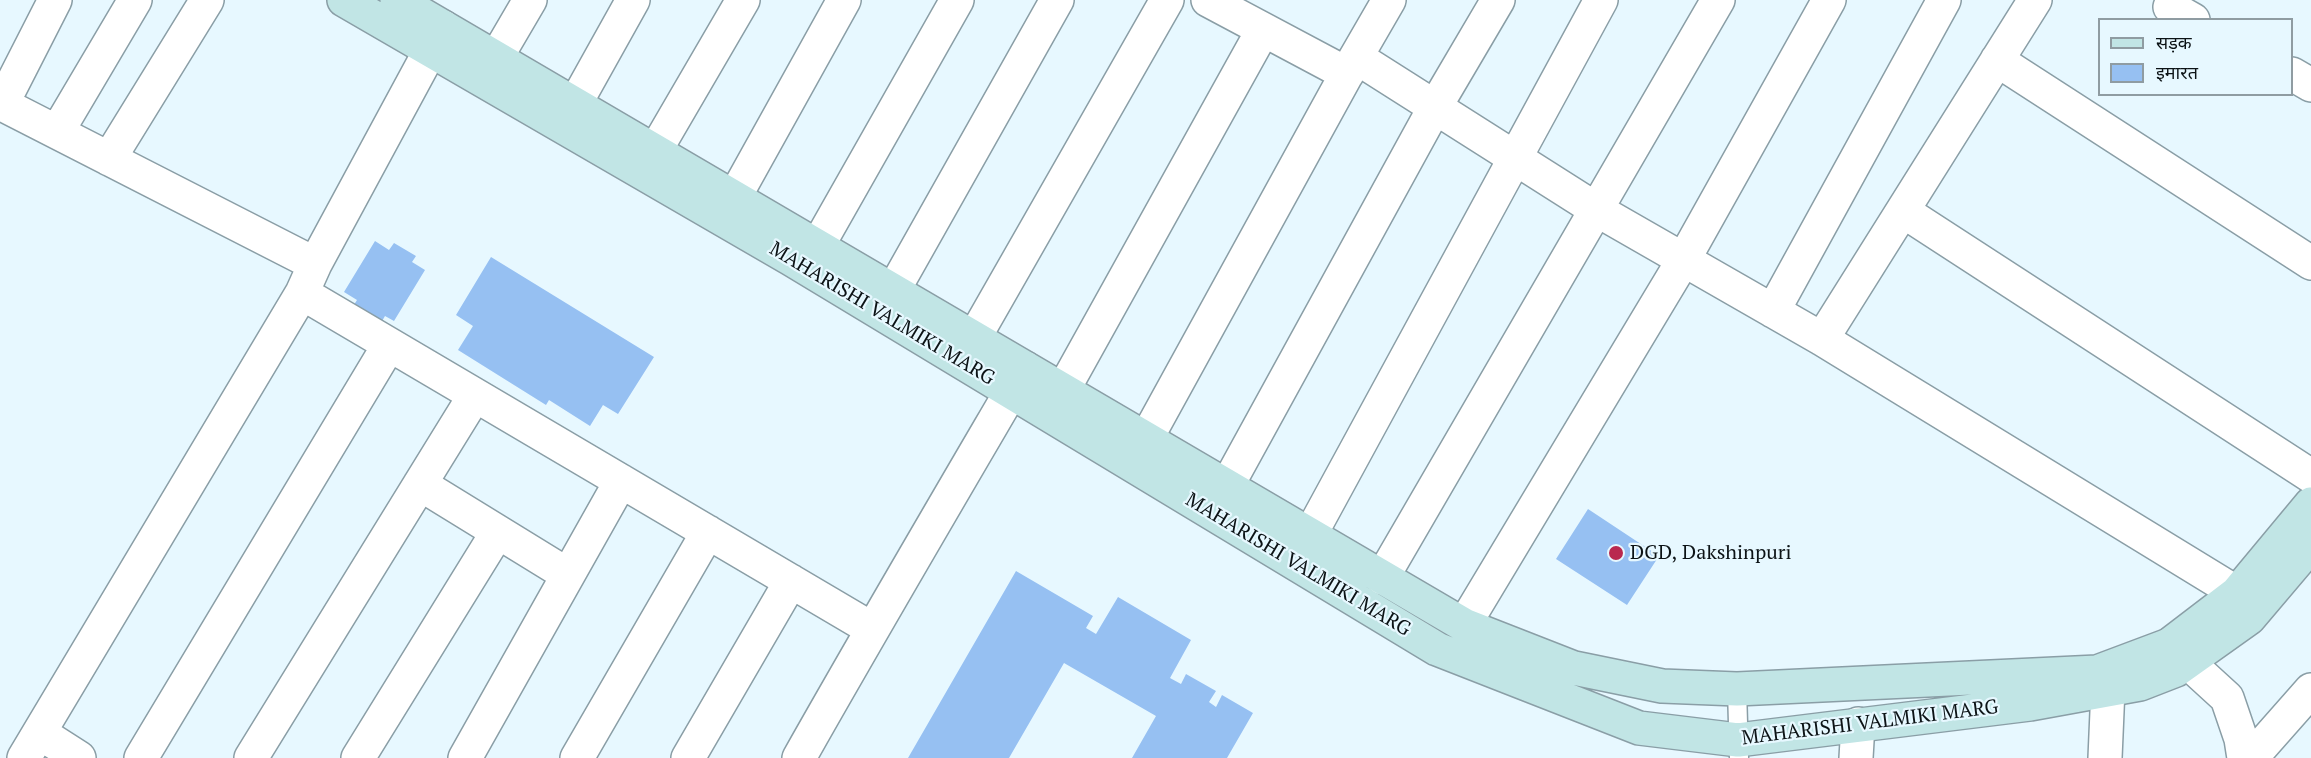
<!DOCTYPE html>
<html>
<head>
<meta charset="utf-8">
<style>
	body { margin:0 }
	#map { position:relative; width:2311px; height:758px; overflow:hidden; background:#e7f8ff; font-family:"PT Serif","Noto Sans Devanagari",serif }
	canvas { display:block }
	.legend { position:absolute; left:2098px; top:18px; width:195px; height:78px; box-sizing:border-box; background:#e7f8ff; border:2px solid #8f9ca2; margin:0; padding:8px 10px; list-style:none; font-size:18px; color:#0c1316 }
	.legend li { display:flex; align-items:center; gap:12px; height:30px }
	.legend b { width:30px; border:2px solid #8f9ca2 }
</style>
</head>
<body>
<div id="map">
<canvas width="2311" height="758"></canvas>
<ul class="legend">
<li><b style="height:8px;background:#c1e5e5"></b>सड़क</li>
<li><b style="height:16px;background:#96c0f2"></b>इमारत</li>
</ul>
</div>
<script>
const context = document.querySelector('canvas').getContext('2d');
context.lineJoin = 'round';
function fill(path, color) { context.fillStyle = color; context.fill(path, 'evenodd'); }
function stroke(path, color, width, dash) { context.strokeStyle = color; context.lineWidth = width; context.lineCap = dash ? 'butt' : 'round'; context.setLineDash(dash || []); context.stroke(path); }
function write(font, color, halo, rows, align = 'center') {
  context.font = font + ' "PT Serif",serif'; context.lineWidth = 4.5; context.setLineDash([]); context.textBaseline = 'middle'; context.strokeStyle = halo; context.fillStyle = color; for (const [text, x, y, turn = 0] of rows) {
    context.save(); context.translate(x, y); context.rotate((+turn || 0) * Math.PI / 180); context.textAlign = isNaN(turn) ? turn : align; if (halo) context.strokeText(text, 0, 0); context.fillText(text, 0, 0); context.restore();
  }
}
fill(new Path2D(`
	M 375,241 L 389,250 L 394,243 L 416,256 L 412,262 L 425,270 L 394,321 L 385,316 L 378,328 L 350,311 L 357,300 L 344,292 Z
	M 491,257 L 654,357 L 618,414 L 603,405 L 590,426 L 549,400 L 546,405 L 458,350 L 473,326 L 456,315 Z
	M 1588,509 L 1659,556 L 1627,605 L 1556,559 Z
	M 1016,571 L 1093,616 L 1086,628 L 1096,634 L 1118,597 L 1191,640 L 1170,678 L 1181,684 L 1186,674 L 1216,691 L 1209,702 L 1216,707 L 1222,695 L 1253,713 L 1227,758 L 1132,758 L 1156,716 L 1064,663 L 1009,758 L 908,758 Z`), '#96c0f2');
const lane = new Path2D(`
	M 1737,689 L 1739,758`);
const street = new Path2D(`
	M 1208,0 L 1347,74
	M 1389,0 L 1356,57 L 1597,210 L 1822,339 L 2237,593
	M 2170,7 L 2193,20
	M 496,58 L 530,0
	M 1997,60 L 2311,263
	M 2292,74 L 2311,85
	M 0,103 L 315,264
	M 2,104 L 55,0
	M 575,104 L 633,0
	M 57,132 L 135,0
	M 655,151 L 743,0
	M 109,159 L 207,0
	M 734,198 L 844,0
	M 1903,211 L 2311,476
	M 817,247 L 957,0
	M 893,291 L 1057,0
	M 302,293 L 872,629
	M 1773,311 L 1944,0
	M 974,338 L 1167,0
	M 1822,339 L 2035,0
	M 1063,390 L 1263,30
	M 1146,439 L 1356,57
	M 420,484 L 568,575
	M 1227,486 L 1435,107 L 1498,0
	M 1310,535 L 1601,0
	M 1382,578 L 1718,0
	M 1464,625 L 1684,259 L 1829,0
	M 2169,645 L 2227,698 L 2241,739 L 2244,758
	M 40,733 L 79,758
	M 24,758 L 302,293 L 315,264 L 443,27
	M 141,758 L 389,345
	M 251,758 L 475,395
	M 358,758 L 497,533
	M 465,758 L 621,481
	M 577,758 L 708,532
	M 688,758 L 791,581
	M 799,758 C 873,627 949,498 1025,368
	M 1856,758 L 1858,724
	M 2105,758 L 2108,688
	M 2251,758 L 2311,690`);
const secondary = new Path2D(`
	M 344,0 L 791,259 L 1437,649 L 1639,728 L 1738,740 L 2030,704 L 2140,684 L 2176,670 L 2249,618 L 2311,545
	M 397,0 L 1464,625 L 1574,668 L 1662,686 L 1737,689 L 2097,672 L 2169,645 L 2237,593 L 2311,504`);
stroke(lane, '#8a9ea6', 21);
stroke(street, '#8a9ea6', 36);
stroke(secondary, '#8a9ea6', 36);
stroke(lane, '#fff', 18);
stroke(street, '#fff', 33);
stroke(secondary, '#c1e5e5', 33);
for (const [x, y, r, color] of [
	[1616,553,8,"#b9284f"]
]) { const dot = new Path2D(); dot.arc(x, y, r, 0, 2 * Math.PI); context.fillStyle = color; context.fill(dot); stroke(dot, '#e7f8ff', 2); }
write('20px', '#0c1316', '#e7f8ff', [
	["MAHARISHI VALMIKI MARG",882,314,31],
	["MAHARISHI VALMIKI MARG",1298,565,31],
	["MAHARISHI VALMIKI MARG",1870,723,-7]
]);
write('20px', '#0c1316', '#e7f8ff', [
	["DGD, Dakshinpuri",1630,553]
], 'left');
</script>
</body>
</html>
